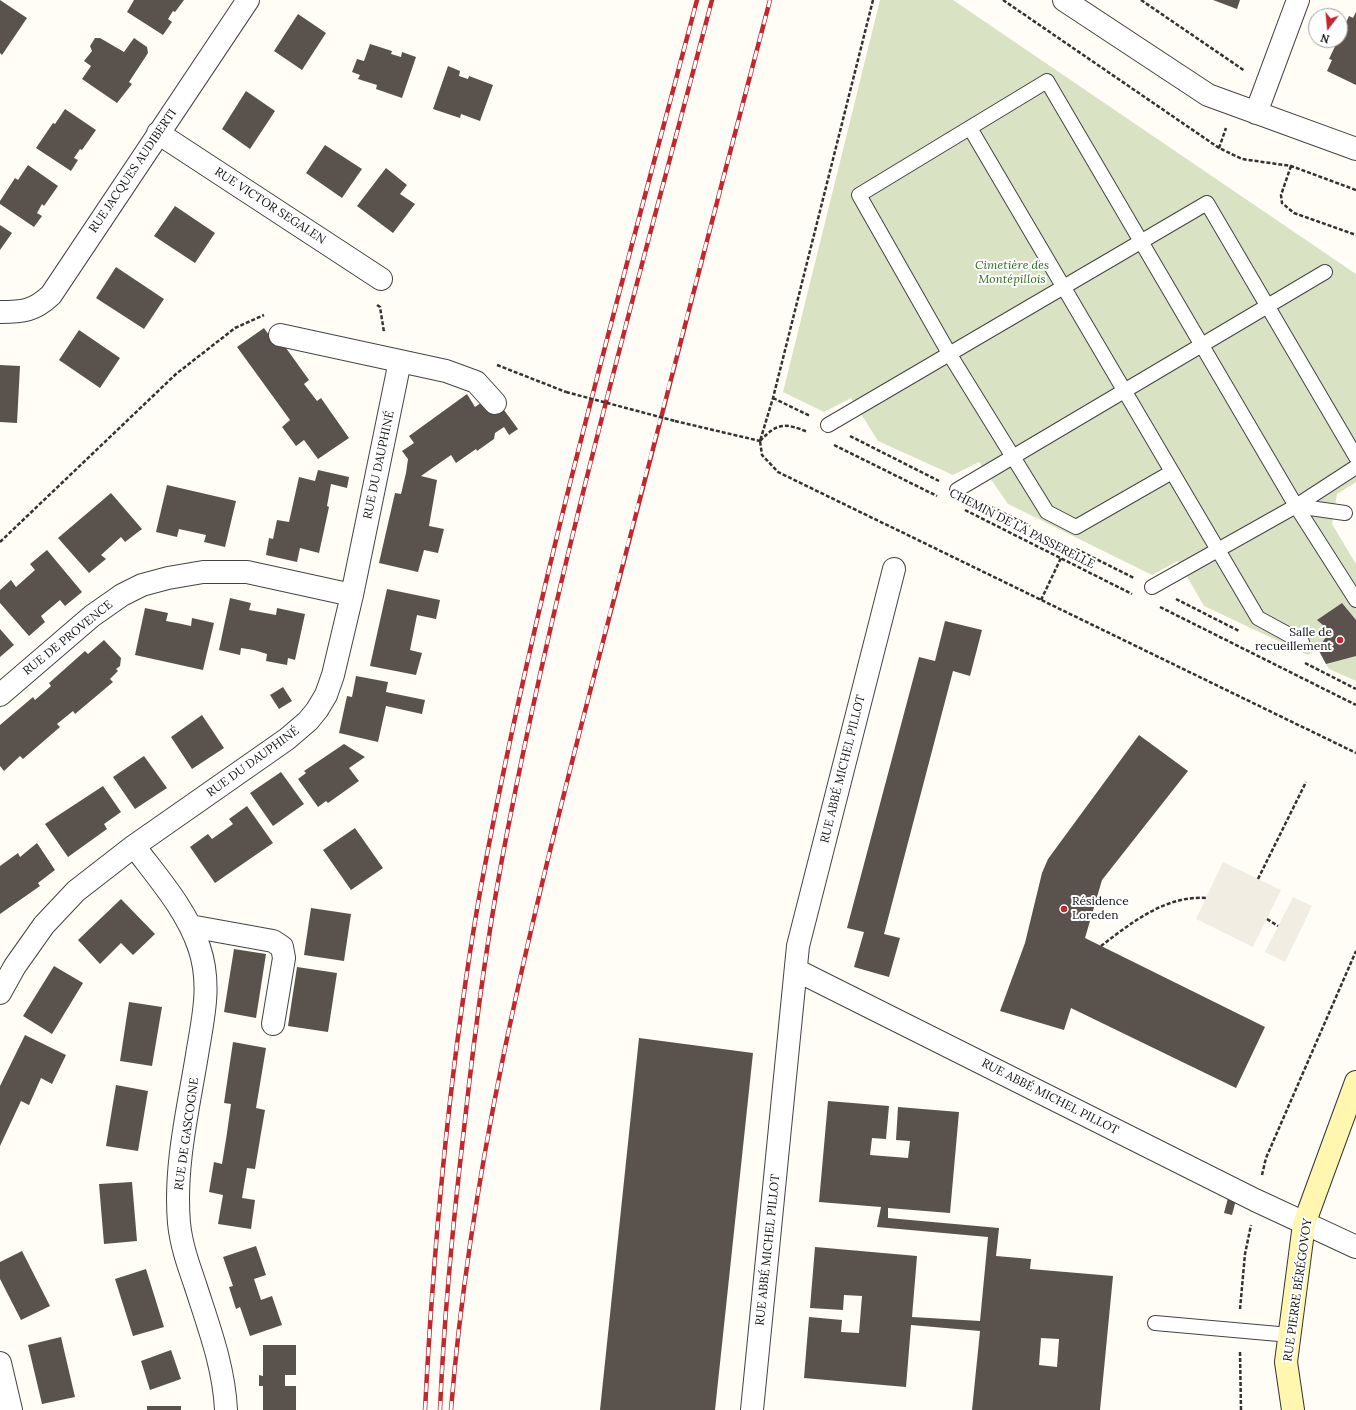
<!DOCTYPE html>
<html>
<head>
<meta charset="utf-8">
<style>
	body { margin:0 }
	#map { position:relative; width:1356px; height:1410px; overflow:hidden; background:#fffdf5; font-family:Lora,serif }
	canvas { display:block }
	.north { position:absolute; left:1308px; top:8px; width:40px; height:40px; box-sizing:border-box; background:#fff; border:1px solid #a0a0a0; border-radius:50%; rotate:196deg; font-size:11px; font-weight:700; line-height:16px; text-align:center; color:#111 }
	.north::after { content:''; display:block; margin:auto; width:14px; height:18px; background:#c4262e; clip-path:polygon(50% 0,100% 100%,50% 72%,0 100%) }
</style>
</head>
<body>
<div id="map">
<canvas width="1356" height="1410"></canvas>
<div class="north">N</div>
</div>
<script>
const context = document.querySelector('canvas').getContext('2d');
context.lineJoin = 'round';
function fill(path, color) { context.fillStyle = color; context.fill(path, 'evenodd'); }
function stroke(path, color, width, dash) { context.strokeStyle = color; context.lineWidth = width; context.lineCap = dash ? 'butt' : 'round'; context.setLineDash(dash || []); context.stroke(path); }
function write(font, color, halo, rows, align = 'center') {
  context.font = font + ' Lora,serif'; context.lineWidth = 4; context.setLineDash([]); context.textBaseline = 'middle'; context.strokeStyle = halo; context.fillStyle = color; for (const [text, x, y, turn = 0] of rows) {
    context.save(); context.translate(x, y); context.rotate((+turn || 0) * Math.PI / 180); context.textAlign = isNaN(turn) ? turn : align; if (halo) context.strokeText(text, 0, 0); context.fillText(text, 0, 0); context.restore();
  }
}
fill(new Path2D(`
	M 880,0 L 953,0 L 1356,274 L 1356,482 L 1337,494 L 1332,524 L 1356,564 L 1356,681 L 1329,669 L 1318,649 L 1308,655 L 1204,606 L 1178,561 L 1152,575 L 1008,504 L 979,462 L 953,475 L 878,441 L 851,398 L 824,412 L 783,392 Z`), '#d9e3c4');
fill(new Path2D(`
	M 1223,862 L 1281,890 L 1253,947 L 1196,919 Z
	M 1293,897 L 1312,906 L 1285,962 L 1265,952 Z`), '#f1ede2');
fill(new Path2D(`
	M 0,0 L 27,18 L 2,55 L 0,53 Z
	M 134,0 L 184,0 L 175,12 L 173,11 L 168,19 L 172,22 L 163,35 L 127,12 Z
	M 1213,0 L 1240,0 L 1237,9 Z
	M 1356,12 L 1356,85 L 1327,71 L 1332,60 L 1329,59 L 1338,40 L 1340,40 L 1340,36 L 1349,16 L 1353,18 Z
	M 298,14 L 326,33 L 302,70 L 274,51 Z
	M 95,38 L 100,38 L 124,52 L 134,38 L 147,47 L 148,53 L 129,82 L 132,84 L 117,103 L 82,79 L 91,66 L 84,61 L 92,51 L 90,46 Z
	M 370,44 L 392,51 L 391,54 L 401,57 L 402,52 L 416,57 L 402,98 L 376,89 L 377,85 L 358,79 L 360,75 L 352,72 L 357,59 L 364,61 Z
	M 448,66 L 460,71 L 459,76 L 468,79 L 469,76 L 493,85 L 480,121 L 461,114 L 460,118 L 433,109 Z
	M 246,91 L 275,111 L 250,149 L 222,129 Z
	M 65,109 L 96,130 L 82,150 L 80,149 L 74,158 L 78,160 L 71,171 L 36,148 L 53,123 L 55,124 Z
	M 325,145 L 362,169 L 342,198 L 306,173 Z
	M 28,165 L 58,186 L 44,206 L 42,204 L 37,213 L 42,216 L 34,227 L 0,204 L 0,201 L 15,178 L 18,180 Z
	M 386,168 L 407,185 L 400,194 L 415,204 L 393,233 L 357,206 Z
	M 175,206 L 215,233 L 195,263 L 154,236 Z
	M 0,225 L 12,233 L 0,250 Z
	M 116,267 L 164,299 L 144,329 L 96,298 Z
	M 264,328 L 276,345 L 281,341 L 309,380 L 304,384 L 317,401 L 321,398 L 349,438 L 318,459 L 304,440 L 296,446 L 282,427 L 290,420 L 237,347 Z
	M 79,330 L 120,358 L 100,388 L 59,360 Z
	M 0,365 L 20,366 L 17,423 L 0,422 Z
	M 467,394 L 475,407 L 485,400 L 501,406 L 518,429 L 509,435 L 504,427 L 495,433 L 494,439 L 477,451 L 476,449 L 456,463 L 451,455 L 421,476 L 437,480 L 429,526 L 444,529 L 438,553 L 424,550 L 418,572 L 379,563 L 395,493 L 401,494 L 406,473 L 408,459 L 402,451 L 414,443 L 409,436 Z
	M 318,470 L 349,477 L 347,488 L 331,484 L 327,506 L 329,507 L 319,553 L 300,548 L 297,562 L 266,555 L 269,538 L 273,539 L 277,520 L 289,522 L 299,477 L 315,481 Z
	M 167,485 L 236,501 L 225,547 L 204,542 L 206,535 L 179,529 L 177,537 L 156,532 Z
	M 111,493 L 142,529 L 125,542 L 121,537 L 101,555 L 106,559 L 89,573 L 58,538 Z
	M 47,550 L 82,592 L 65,606 L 60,600 L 41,616 L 45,622 L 29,636 L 0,603 L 0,590 L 11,580 L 16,587 L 35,570 L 30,564 Z
	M 387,589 L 440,600 L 436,619 L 417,615 L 410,650 L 422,653 L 416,675 L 370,666 Z
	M 230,598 L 251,603 L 249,610 L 276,615 L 277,608 L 305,614 L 295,660 L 288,658 L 287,665 L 266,661 L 267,654 L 254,650 L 241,648 L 240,655 L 219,650 Z
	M 1342,603 L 1356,620 L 1356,656 L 1326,664 L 1318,649 L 1330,631 L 1317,620 Z
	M 145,608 L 168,613 L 166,621 L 177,623 L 191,626 L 192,618 L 214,623 L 203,670 L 135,655 Z
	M 945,621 L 982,630 L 970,676 L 953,671 L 884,934 L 900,938 L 889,977 L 854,967 L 864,932 L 847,928 L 919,657 L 935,661 Z
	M 0,629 L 14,645 L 0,657 Z
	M 104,640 L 121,658 L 120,666 L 116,669 L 118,671 L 110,679 L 113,682 L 75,714 L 73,711 L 57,724 L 60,727 L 23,759 L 20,756 L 4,771 L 0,766 L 0,725 L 33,697 L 35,700 L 51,686 L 49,683 L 85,651 L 88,654 Z
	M 356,676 L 388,682 L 386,692 L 425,700 L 422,714 L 386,706 L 378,742 L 339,733 L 347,696 L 352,697 Z
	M 283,687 L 292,701 L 279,709 L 270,695 Z
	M 202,715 L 224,748 L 192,769 L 171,737 Z
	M 1139,735 L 1188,771 L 1102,880 L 1085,938 L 1265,1027 L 1236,1088 L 1071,1008 L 1064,1030 L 1000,1011 L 1025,943 L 1042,873 L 1048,859 Z
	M 344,744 L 365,757 L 349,768 L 359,781 L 328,803 L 326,801 L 318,807 L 298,779 L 306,773 L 304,771 Z
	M 144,756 L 167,788 L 135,809 L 113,777 Z
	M 281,772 L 304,804 L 273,826 L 250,793 Z
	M 103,786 L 121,812 L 104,824 L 107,829 L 68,857 L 45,824 Z
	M 247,806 L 273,843 L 215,883 L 190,847 L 208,834 L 212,839 L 233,824 L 229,819 Z
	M 355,828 L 383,868 L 351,890 L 323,850 Z
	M 37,843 L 55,870 L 38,883 L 40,886 L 0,914 L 0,866 L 18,853 L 20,857 Z
	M 121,899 L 155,934 L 133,955 L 121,943 L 100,964 L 78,940 Z
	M 311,908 L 351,914 L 344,961 L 304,955 Z
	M 234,949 L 266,954 L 256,1018 L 224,1012 Z
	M 54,966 L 83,983 L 52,1034 L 23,1016 Z
	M 297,967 L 337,973 L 328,1032 L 288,1026 Z
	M 129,1002 L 162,1007 L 152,1066 L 120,1061 Z
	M 25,1035 L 66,1055 L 52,1084 L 41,1078 L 29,1105 L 21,1101 L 0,1146 L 0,1086 Z
	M 639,1038 L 753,1053 L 715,1410 L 600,1410 Z
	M 233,1042 L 266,1048 L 256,1108 L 265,1110 L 260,1139 L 255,1169 L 247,1168 L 242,1198 L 255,1200 L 251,1229 L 218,1224 L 223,1195 L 209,1192 L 214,1162 L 222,1164 L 227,1133 L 231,1104 L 224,1103 Z
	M 116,1085 L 148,1091 L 138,1151 L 106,1146 Z
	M 828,1101 L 889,1106 L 886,1139 L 872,1138 L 870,1155 L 908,1158 L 910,1141 L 896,1140 L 898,1107 L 959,1112 L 950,1213 L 888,1208 L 888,1218 L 999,1228 L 996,1256 L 1031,1259 L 1030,1269 L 1113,1276 L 1100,1410 L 972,1410 L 980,1331 L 911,1325 L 906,1387 L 804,1378 L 809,1317 L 842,1320 L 841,1332 L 859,1333 L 862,1296 L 844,1295 L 843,1310 L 810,1308 L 815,1247 L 917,1256 L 912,1317 L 980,1321 L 988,1237 L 877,1227 L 881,1207 L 819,1202 ZM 1041,1338 L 1059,1339 L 1057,1367 L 1039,1365 Z
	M 132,1182 L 137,1241 L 104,1244 L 99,1184 Z
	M 1228,1198 L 1236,1200 L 1232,1215 L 1224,1213 Z
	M 256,1246 L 266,1275 L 254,1279 L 261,1300 L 272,1296 L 282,1325 L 250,1336 L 240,1307 L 236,1309 L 229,1287 L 233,1286 L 223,1257 Z
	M 22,1251 L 50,1306 L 21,1320 L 0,1279 L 0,1262 Z
	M 146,1269 L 164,1327 L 133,1336 L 115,1279 Z
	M 61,1337 L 75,1397 L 42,1404 L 28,1345 Z
	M 263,1345 L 296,1345 L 296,1375 L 285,1375 L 285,1386 L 296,1386 L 296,1410 L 263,1410 L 263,1386 L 259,1386 L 259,1375 L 263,1376 Z
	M 171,1350 L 181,1379 L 150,1390 L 141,1361 Z
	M 147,1406 L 181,1406 L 181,1410 L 147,1410 Z`), '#5a524d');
const lane = new Path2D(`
	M 970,128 L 1258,618 L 1302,642
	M 828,425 L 1207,203 L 1356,457
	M 1172,472 L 1076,527 L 1047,512 L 950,355 L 859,195 L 1047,81 L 1296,506 L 1356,600
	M 957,490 L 1325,272
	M 1296,506 L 1345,513
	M 1152,587 L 1296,506 L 1356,467
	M 1155,1323 L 1290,1335`);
const street = new Path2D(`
	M 1064,0 L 1208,95 L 1356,149
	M 1256,113 L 1298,0
	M 158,133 L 381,279
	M 0,312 C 23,312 34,311 51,295 L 248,0
	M 280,335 L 446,371 L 476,382 L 495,403
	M 0,695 L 92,616 L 122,595 L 142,585 L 168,578 L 203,572 L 247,572 L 352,595
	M 134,846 C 158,878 186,909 199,947 C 211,982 204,1014 198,1049 C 189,1106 174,1165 179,1223 C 181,1244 188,1264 195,1284 C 208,1325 224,1366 226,1410
	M 190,926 L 273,941 L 282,947 L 284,958 L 273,1024
	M 796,970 L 1255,1200 L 1356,1247
	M 0,993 L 15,966 L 44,925 L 76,891 L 134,846 L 287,739 L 308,721 L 317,710 L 326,695 L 333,675 L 352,595 L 400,361
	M 0,1363 L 11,1410
	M 752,1410 L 798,946 L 894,569`);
const secondary = new Path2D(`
	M 1293,1410 L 1286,1362 L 1304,1224 L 1356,1082`);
stroke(lane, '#444', 16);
stroke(street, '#444', 24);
stroke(secondary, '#333', 24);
stroke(new Path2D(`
	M 873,0 L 773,398 L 760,441 L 762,455 L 778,472 L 1356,753
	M 1003,0 L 1219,148 L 1242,159 L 1291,166 L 1356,190
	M 1141,0 L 1245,71
	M 1219,148 L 1226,128
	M 1291,166 L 1281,195 L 1282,203 L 1294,213 L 1356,235
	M 377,305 L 380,307 L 384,332
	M 497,365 L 566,392
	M 773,398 L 810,416
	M 675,421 L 760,441
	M 850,436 L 939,481
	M 760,441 C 778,422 785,423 808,432
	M 834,445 L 937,496
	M 981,502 L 1030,526
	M 965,510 L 1132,594
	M 0,542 L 176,374 L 235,328 L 264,315
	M 1076,549 L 1134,578
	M 1176,599 L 1239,631
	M 1041,600 L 1061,558
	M 1160,607 L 1356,705
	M 1305,663 L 1356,689
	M 1258,879 L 1306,782
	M 1267,919 L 1278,926
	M 1101,946 C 1131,923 1166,895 1206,898
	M 1262,1175 L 1266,1158 L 1356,951
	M 1240,1309 L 1245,1254 L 1251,1225
	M 1240,1352 L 1241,1410`), '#333', 2.5, [4, 2]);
stroke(lane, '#fff', 14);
stroke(street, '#fff', 22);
stroke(secondary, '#fff6b0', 22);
const rail = new Path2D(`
	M 425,1410 C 434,1237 450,1063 480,892 C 535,591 619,296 697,0
	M 440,1410 C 444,1316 453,1222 464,1129 C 475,1028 488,928 508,828 C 562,549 640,275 712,0
	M 451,1410 C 470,1173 526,941 585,711 C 645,474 708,237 770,0`);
stroke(rail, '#c4262e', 4.5);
stroke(rail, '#fff', 3, [9]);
stroke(new Path2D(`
	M 566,392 L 675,421`), '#333', 2.5, [4, 2]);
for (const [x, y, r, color] of [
	[1340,640,4,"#c4262e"],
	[1064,909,4,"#c4262e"]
]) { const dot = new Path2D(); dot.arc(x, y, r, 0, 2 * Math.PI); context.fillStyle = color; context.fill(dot); stroke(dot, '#fff', 1.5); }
write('12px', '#111', '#fff', [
	["RUE JACQUES AUDIBERTI",133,171,-56],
	["RUE VICTOR SEGALEN",270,206,33],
	["RUE DU DAUPHINÉ",379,465,-78],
	["CHEMIN DE LA PASSERELLE",1022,529,27],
	["RUE DE PROVENCE",68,638,-39],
	["RUE DU DAUPHINÉ",253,762,-36],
	["RUE ABBÉ MICHEL PILLOT",843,769,-76],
	["RUE ABBÉ MICHEL PILLOT",1050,1097,27],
	["RUE DE GASCOGNE",187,1134,-82],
	["RUE ABBÉ MICHEL PILLOT",768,1250,-84],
	["RUE PIERRE BÉRÉGOVOY",1298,1290,-82]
]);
write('italic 12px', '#2f6b1f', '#fff', [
	["Cimetière des",1012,266],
	["Montépillois",1012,280]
]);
write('12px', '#111', '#fff', [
	["Salle de",1332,633],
	["recueillement",1332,647],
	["Résidence",1072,902,"left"],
	["Loreden",1072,916,"left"]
], 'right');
</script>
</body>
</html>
